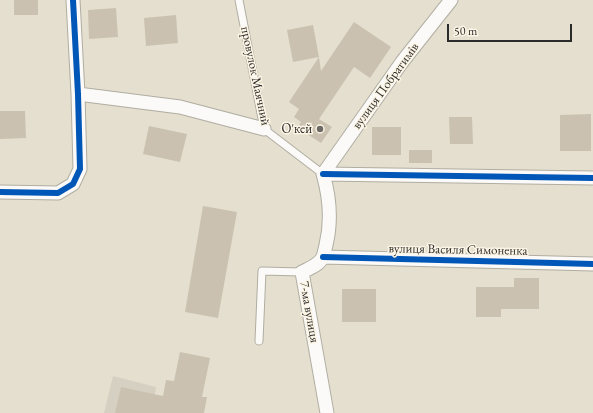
<!DOCTYPE html>
<html>
<head>
<meta charset="utf-8">
<style>
	body { margin:0 }
	#map { position:relative; width:593px; height:413px; overflow:hidden; background:#e4dfce; font-family:"EB Garamond",serif }
	canvas { display:block }
	.scale { position:absolute; left:447px; top:24px; width:125px; height:18px; box-sizing:border-box; border:2px solid #2b2b2b; border-top:0; padding-left:5px; font-size:12px; line-height:14px; white-space:nowrap; color:#2b2b2b; -webkit-text-stroke:3px #fcf5e5; paint-order:stroke }
</style>
</head>
<body>
<div id="map">
<canvas width="593" height="413"></canvas>
<div class="scale">50 m</div>
</div>
<script>
const context = document.querySelector('canvas').getContext('2d');
context.lineJoin = 'round';
function fill(path, color) { context.fillStyle = color; context.fill(path, 'evenodd'); }
function stroke(path, color, width, dash) { context.strokeStyle = color; context.lineWidth = width; context.lineCap = dash ? 'butt' : 'round'; context.setLineDash(dash || []); context.stroke(path); }
function write(font, color, halo, rows, align = 'center') {
  context.font = font + ' "EB Garamond",serif'; context.lineWidth = 3; context.setLineDash([]); context.textBaseline = 'middle'; context.strokeStyle = halo; context.fillStyle = color; for (const [text, x, y, turn = 0] of rows) {
    context.save(); context.translate(x, y); context.rotate((+turn || 0) * Math.PI / 180); context.textAlign = isNaN(turn) ? turn : align; if (halo) context.strokeText(text, 0, 0); context.fillText(text, 0, 0); context.restore();
  }
}
fill(new Path2D(`
	M 113,376 L 156,387 L 152,413 L 104,413 Z`), '#d5d0c2');
fill(new Path2D(`
	M 14,0 L 38,0 L 38,15 L 14,15 Z
	M 116,8 L 118,37 L 89,39 L 88,10 Z
	M 176,15 L 178,43 L 146,46 L 144,18 Z
	M 354,22 L 391,47 L 370,78 L 354,67 L 319,119 L 332,127 L 321,143 L 307,134 L 309,132 L 299,125 L 301,122 L 294,117 L 299,109 L 289,102 L 319,57 L 321,71 Z
	M 313,25 L 319,57 L 293,62 L 287,30 Z
	M 0,111 L 25,111 L 26,138 L 0,139 Z
	M 591,114 L 591,151 L 560,151 L 560,115 Z
	M 449,117 L 472,117 L 473,144 L 450,144 Z
	M 149,126 L 187,134 L 180,162 L 143,154 Z
	M 372,127 L 401,127 L 401,155 L 372,155 Z
	M 409,150 L 432,150 L 432,163 L 409,163 Z
	M 203,206 L 237,212 L 218,318 L 185,312 Z
	M 514,278 L 539,278 L 539,309 L 501,309 L 501,317 L 476,317 L 476,287 L 514,287 Z
	M 342,289 L 376,289 L 376,322 L 342,322 Z
	M 180,352 L 210,358 L 202,397 L 207,397 L 204,413 L 115,413 L 121,387 L 163,396 L 166,380 L 174,381 Z`), '#cbc1b1');
const service = new Path2D(`
	M 239,0 L 264,129 L 323,174
	M 259,341 L 262,271 L 302,272`);
const minor = new Path2D(`
	M 78,94 L 180,107 L 264,129
	M 323,174 L 593,178
	M 323,174 C 330,198 332,220 326,245 C 325,249 324,254 323,257 C 319,265 310,268 302,272 L 327,413
	M 323,174 L 402,62 L 451,0
	M 0,192 L 58,193 L 73,184 L 80,169 L 78,94 L 73,0
	M 323,257 L 593,264`);
stroke(service, '#b0ada2', 9);
stroke(minor, '#b0ada2', 15);
stroke(service, '#fbfaf8', 7);
stroke(minor, '#fbfaf8', 13);
stroke(new Path2D(`
	M 323,174 L 593,178
	M 0,192 L 58,193 L 73,184 L 80,169 L 78,94 L 73,0
	M 323,257 L 593,264`), '#0057b8', 6);
for (const [x, y, r, color] of [
	[320,129,4,"#6c6a64"]
]) { const dot = new Path2D(); dot.arc(x, y, r, 0, 2 * Math.PI); context.fillStyle = color; context.fill(dot); stroke(dot, '#fcf5e5', 1.5); }
write('13px', '#2b2b2b', '#fcf5e5', [
	["провулок Маячний",255,76,78],
	["вулиця Побратимів",386,86,-54],
	["вулиця Василя Симоненка",458,250,1],
	["7-ма вулиця",309,312,80]
]);
write('13px', '#2b2b2b', '#fcf5e5', [
	["О'кей",312,129]
], 'right');
</script>
</body>
</html>
